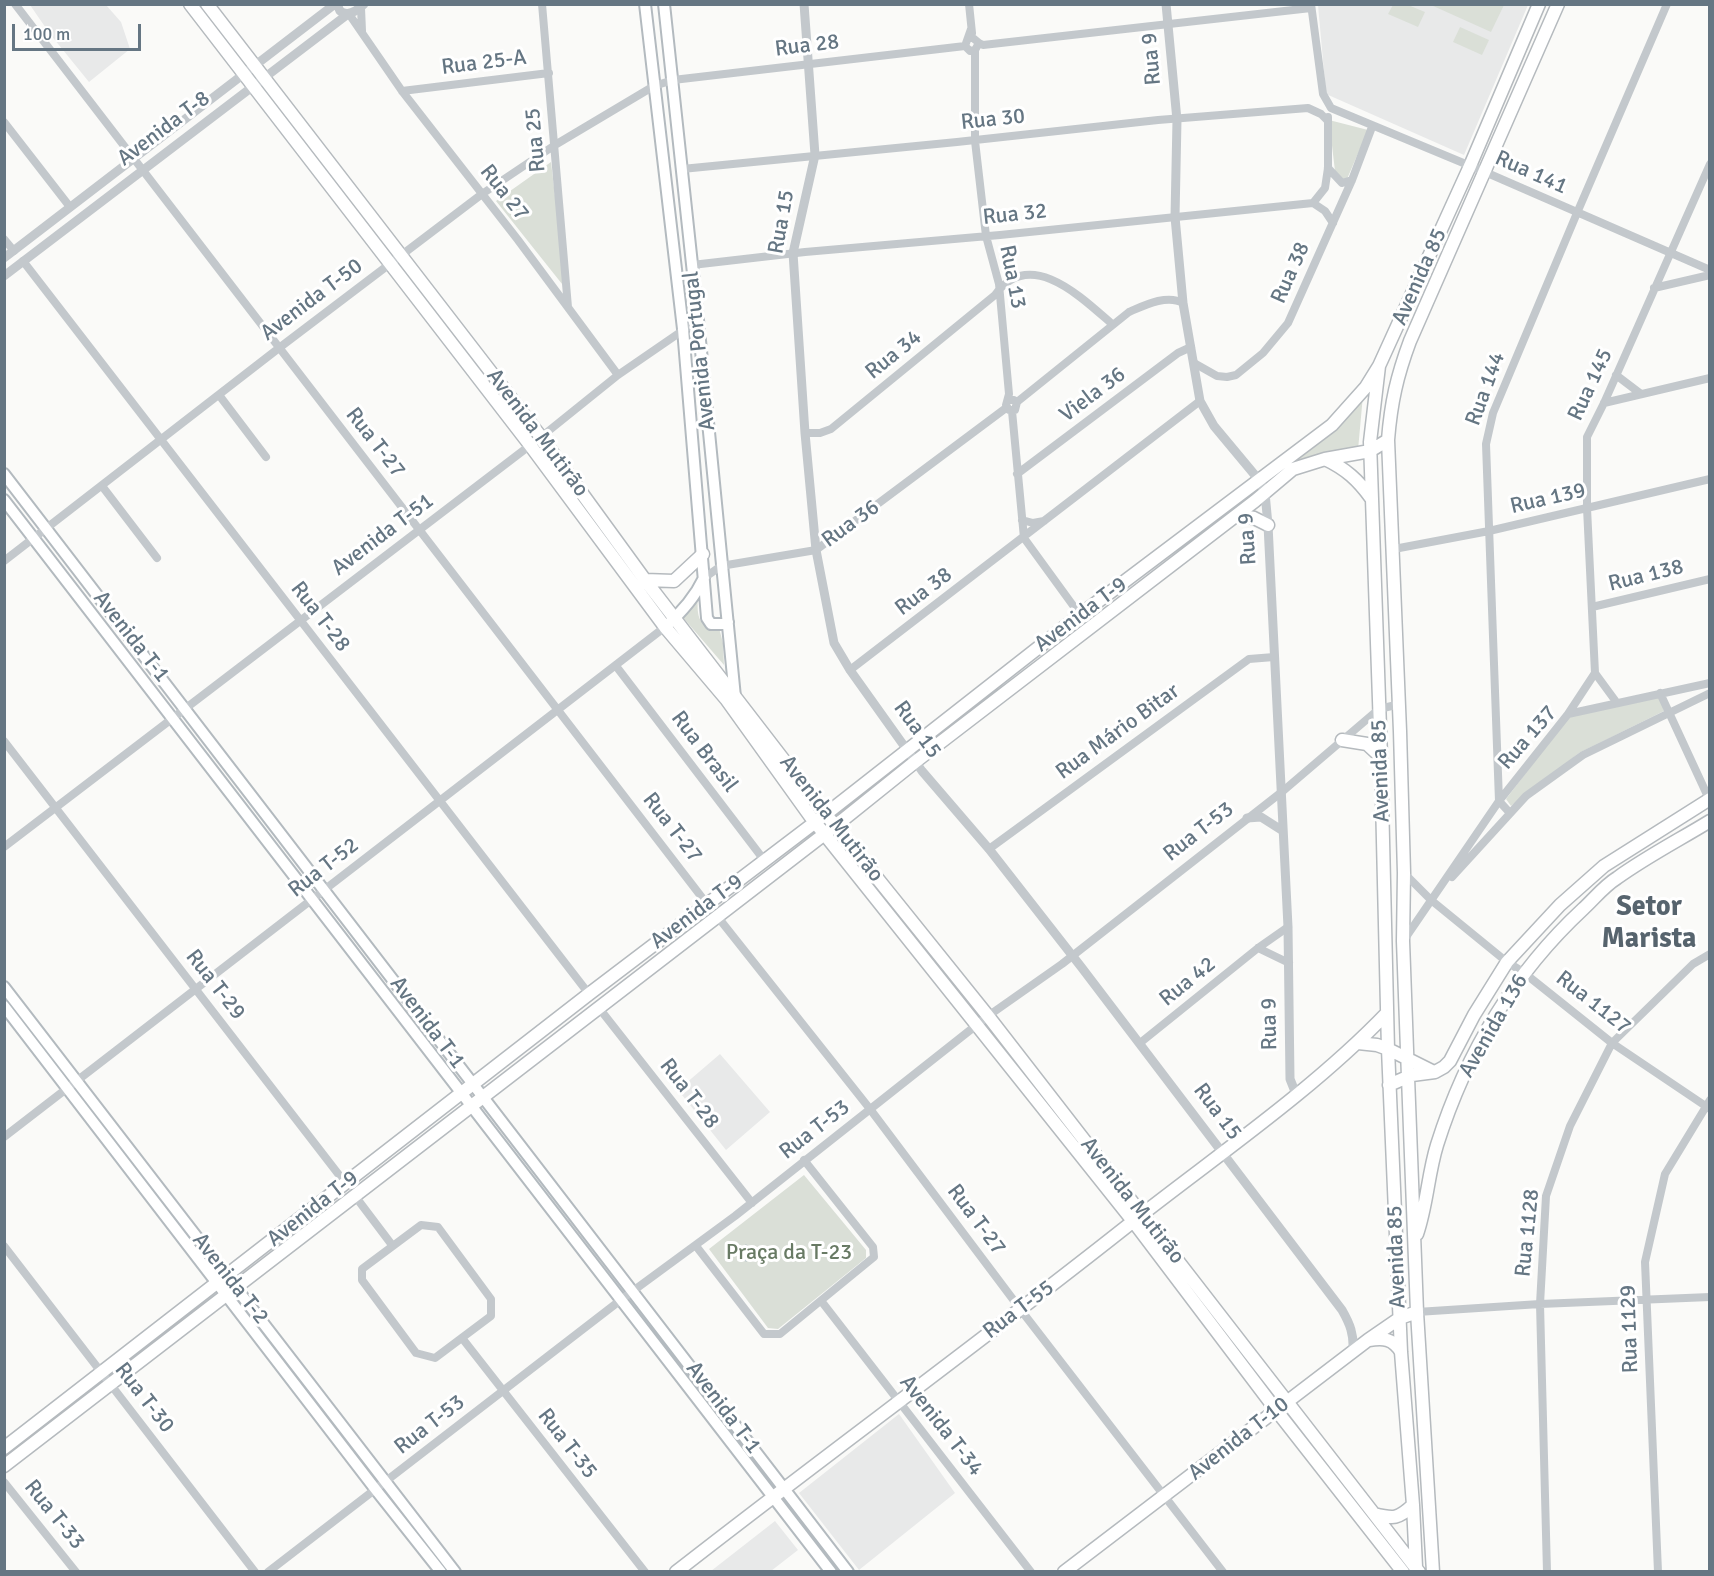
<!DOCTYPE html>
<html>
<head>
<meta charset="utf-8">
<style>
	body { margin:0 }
	#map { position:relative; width:1714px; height:1576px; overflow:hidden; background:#fafaf8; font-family:Signika,sans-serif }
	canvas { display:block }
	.frame { position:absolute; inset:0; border:6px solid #657683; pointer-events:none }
	.scale { position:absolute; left:12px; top:24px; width:129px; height:27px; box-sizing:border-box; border:3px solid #657683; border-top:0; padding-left:8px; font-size:18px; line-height:21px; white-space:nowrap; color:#657683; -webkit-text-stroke:4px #fff; paint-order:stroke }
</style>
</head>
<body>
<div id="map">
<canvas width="1714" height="1576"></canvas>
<div class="frame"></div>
<div class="scale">100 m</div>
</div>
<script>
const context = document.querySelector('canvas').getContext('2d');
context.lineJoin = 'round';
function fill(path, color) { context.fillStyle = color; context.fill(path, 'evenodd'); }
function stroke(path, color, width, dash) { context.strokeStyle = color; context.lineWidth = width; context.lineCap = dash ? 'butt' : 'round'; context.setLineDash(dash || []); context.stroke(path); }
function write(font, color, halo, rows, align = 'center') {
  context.font = font + ' Signika,sans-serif'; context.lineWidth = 6; context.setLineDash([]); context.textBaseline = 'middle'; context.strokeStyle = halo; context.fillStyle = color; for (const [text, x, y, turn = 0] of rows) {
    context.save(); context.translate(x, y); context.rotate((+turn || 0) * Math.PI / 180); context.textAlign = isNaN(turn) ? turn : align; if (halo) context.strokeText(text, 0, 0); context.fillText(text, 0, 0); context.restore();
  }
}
fill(new Path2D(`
	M 30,5 L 106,5 L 121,22 L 130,49 L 89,82 L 50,34 Z
	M 1318,5 L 1528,5 L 1464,155 L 1326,94 Z
	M 720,1054 L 770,1112 L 726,1150 L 678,1090 Z
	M 899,1414 L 955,1493 L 859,1570 L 799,1493 Z
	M 775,1521 L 798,1550 L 771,1571 L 711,1571 Z`), '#e8e9e9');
fill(new Path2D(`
	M 1393,5 L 1408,5 L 1425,12 L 1418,27 L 1388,14 Z
	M 1431,5 L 1504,5 L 1491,32 Z
	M 1460,27 L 1489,40 L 1482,55 L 1453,42 Z
	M 1329,120 L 1368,130 L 1347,179 L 1341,180 L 1335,171 Z
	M 551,162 L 566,289 L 496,201 Z
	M 1363,395 L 1358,450 L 1303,459 L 1278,477 L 1276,473 Z
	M 698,594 C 697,613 696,628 719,628 L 723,643 L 724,665 L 680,614 Z
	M 1660,695 L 1664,711 L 1579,753 L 1511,806 L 1506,799 L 1569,716 Z
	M 804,1175 L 866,1250 L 866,1258 L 778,1329 L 768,1328 L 709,1249 Z`), '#dadfd7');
fill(new Path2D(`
	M 746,1244 L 755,1254 L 746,1262 L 738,1251 Z`), '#bbc7cb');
const secondary = new Path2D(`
	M 645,4 L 683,329 L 707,618 L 711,624 L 723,624 L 728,622
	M 664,4 L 698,320 L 735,697
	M 4,474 L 848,1572
	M 4,500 L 831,1572
	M 665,627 C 681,613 695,597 704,578
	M 4,987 L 455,1572
	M 4,1006 L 376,1490 L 441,1572`);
const primary = new Path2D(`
	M 190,4 L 530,445 L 665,627 L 726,699 L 810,816 L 1133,1221 L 1276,1410 L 1403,1572
	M 207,4 L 541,437 L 645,580 L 820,807 L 988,1016 L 1419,1572
	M 1325,459 C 1346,469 1358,480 1371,498
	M 1237,515 L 1254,518 L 1268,525
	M 645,580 L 674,581 L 703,554
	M 1342,740 L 1367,744 L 1381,757
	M 1358,1043 L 1377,1045 L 1388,1049 L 1432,1071
	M 1389,1085 L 1412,1075 L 1435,1072 L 1444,1067 L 1450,1061 L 1474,1015 L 1507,962 L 1560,905 L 1604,866 L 1710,799
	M 1417,1234 C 1427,1205 1428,1174 1437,1145 C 1466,1053 1512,975 1583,909 C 1594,899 1604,886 1617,878 C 1646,857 1679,840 1710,821
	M 1369,1340 C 1383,1338 1393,1338 1401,1352
	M 4,1448 L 589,994 L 826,814 L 1080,615 L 1332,425 L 1366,387 L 1379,366
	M 4,1466 L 844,819 L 915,762 L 1255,501 L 1293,469 L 1325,459 L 1370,451 L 1388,440
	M 1374,1514 C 1394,1519 1398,1519 1413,1505
	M 1416,1567 L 1413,1505 L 1401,1352 L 1388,1049 L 1381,757 L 1370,442 L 1379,366 L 1470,166 L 1539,4
	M 676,1572 C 827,1454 981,1342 1131,1223 C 1216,1156 1312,1091 1387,1013
	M 1064,1572 L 1368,1340 L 1400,1318 L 1417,1312
	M 1433,1572 L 1417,1312 L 1408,1077 L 1403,941 L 1404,873 L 1400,731 L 1388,440 C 1391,402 1397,376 1410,341 L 1558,4`);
stroke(secondary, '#b3babf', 14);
stroke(primary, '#b5babe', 15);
stroke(new Path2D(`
	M 15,4 L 707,904
	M 542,4 L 568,307
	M 969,4 L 972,33
	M 1311,4 L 1323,94 L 1331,108 L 1485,172 L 1710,270
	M 361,8 L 362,31
	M 349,14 L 402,91 L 518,240 L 618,375
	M 969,38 L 973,38 L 979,43 L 975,50 L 970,51 L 965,46 L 971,29
	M 979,43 L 983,45 L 1311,8
	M 975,50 L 975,141 L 986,236 L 999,284 L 1009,394 L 1006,405 L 1009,410 L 1015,410 L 1017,402 L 1014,400 L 1008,400
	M 402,91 L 549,73
	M 4,122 L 70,207
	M 1328,168 L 1342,183 L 1352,180
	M 682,169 L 957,142 L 1158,120 L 1308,108 L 1321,114 L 1327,120
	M 1313,203 L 1325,188 L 1328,168 L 1328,117
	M 4,239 L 14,251
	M 23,261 L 589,994
	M 692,265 L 805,252 L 1000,235 L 1313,203 L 1325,211 L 1333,223
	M 1654,288 L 1710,275
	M 1194,363 L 1217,376 L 1227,377 L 1236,375 L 1263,353 L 1288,323 L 1352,180 L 1372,127
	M 1616,375 L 1641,394
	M 219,395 L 266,457
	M 1017,402 L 1129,312 C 1145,305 1167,294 1183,303
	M 1604,403 L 1710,378
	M 1012,411 L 1024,538 L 1080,615
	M 805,433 L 820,433 L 831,429 L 995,295 C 1030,246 1082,298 1112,324
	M 1017,474 L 1178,353 L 1191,347
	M 102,486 L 157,558
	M 1022,520 L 1033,523 L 1044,521
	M 1394,549 L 1489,531 L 1710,479
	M 4,561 L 279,348 L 482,194 L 555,145 L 654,86 L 673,80 L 965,46
	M 704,578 L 721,566 L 816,550 L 1006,408
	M 1592,607 L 1710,579
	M 616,666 L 764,860
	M 850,670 L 1200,401
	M 1660,693 L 1709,799
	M 1617,703 L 1595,673 L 1587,508 L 1587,437 L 1604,403 L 1710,164
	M 1568,714 L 1595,673
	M 4,741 L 346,1184
	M 1509,812 L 1499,801 L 1486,444 L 1493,413 L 1577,213 L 1667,4
	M 4,847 L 541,437 L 618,375 L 698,320
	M 989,849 L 1249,659 L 1274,657
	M 1405,874 L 1431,900 L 1507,962 L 1523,972 L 1612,1043 L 1710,1109
	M 1452,877 L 1526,796 L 1583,755 L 1710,693
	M 717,916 L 870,1109 L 1027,1318 L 1223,1572
	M 1404,940 L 1499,801 L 1568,714 L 1710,683
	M 1258,948 L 1289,963
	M 599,1008 L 752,1203
	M 1140,1043 L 1258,948 L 1288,927
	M 4,1137 L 665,627
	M 355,1196 L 392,1245
	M 421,1225 L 438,1227 L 491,1299 L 491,1316 L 435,1358 L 416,1353 L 362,1280 L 362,1269 Z
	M 4,1246 L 255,1572
	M 696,1246 L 764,1334 L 780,1334 L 874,1257 L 873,1247 L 804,1160
	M 822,1302 L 1031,1572
	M 1417,1312 L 1540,1304 L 1710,1297
	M 462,1338 L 645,1572
	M 4,1482 L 76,1572
	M 268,1572 L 622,1299 L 735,1216 L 988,1016 L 1062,964 L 1283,791 L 1379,709 L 1400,704
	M 1547,1572 L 1540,1304 L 1546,1196 L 1570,1126 L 1612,1043 L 1693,964 L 1710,954
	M 1658,1572 L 1645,1262 L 1665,1174 L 1710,1100`), '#c3c8cc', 8);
stroke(new Path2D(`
	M 337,4 L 340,11 C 348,17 357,11 364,4
	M 804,4 L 815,155 L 793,253 L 805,433 L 816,550 L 834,643 L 850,670 L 922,771 L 989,849 L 1082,968 L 1342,1310 C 1350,1324 1354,1334 1353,1351
	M 1166,4 L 1177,120 L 1175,217 L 1183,303 L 1200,401 L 1214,426 L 1259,480 L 1265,493 L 1268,525 L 1288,927 L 1290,1079 L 1296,1094
	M 4,258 L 335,4
	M 4,276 L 348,14
	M 1247,818 L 1261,817 L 1283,831`), '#c3c8cc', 9);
stroke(secondary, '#fff', 10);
stroke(primary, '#fff', 12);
write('22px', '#657683', '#fff', [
	["Rua 28",807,46,-7],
	["Rua 9",1152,59,-95],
	["Rua 25-A",484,63,-7],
	["Rua 30",993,120,-6],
	["Avenida T-8",164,129,-37],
	["Rua 25",536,140,-95],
	["Rua 141",1531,173,24],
	["Rua 27",504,193,52],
	["Rua 32",1015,215,-6],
	["Rua 15",782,222,-80],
	["Rua 38",1291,273,-66],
	["Rua 13",1012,277,79],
	["Avenida 85",1420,277,-66],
	["Avenida T-50",312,300,-37],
	["Avenida Portugal",700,351,-96],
	["Rua 34",894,355,-39],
	["Rua 145",1591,385,-65],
	["Rua 144",1486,389,-70],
	["Viela 36",1093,395,-37],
	["Avenida Mutirão",537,433,53],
	["Rua T-27",375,443,52],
	["Rua 139",1548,499,-13],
	["Rua 36",851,524,-36],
	["Avenida T-51",383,535,-37],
	["Rua 9",1248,539,-94],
	["Rua 138",1646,576,-14],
	["Rua 38",924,592,-37],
	["Avenida T-9",1081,615,-37],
	["Rua T-28",320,617,52],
	["Avenida T-1",131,637,52],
	["Rua 15",917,730,54],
	["Rua Mário Bitar",1118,732,-36],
	["Rua 137",1528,738,-49],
	["Rua Brasil",704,752,53],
	["Avenida 85",1381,771,-92],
	["Avenida Mutirão",831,819,52],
	["Rua T-27",672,828,52],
	["Rua T-53",1199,832,-38],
	["Rua T-52",324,868,-38],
	["Avenida T-9",697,912,-37],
	["Rua 42",1188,982,-39],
	["Rua T-29",215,985,52],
	["Rua 1127",1593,1003,38],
	["Avenida T-1",427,1023,53],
	["Rua 9",1270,1024,-91],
	["Avenida 136",1494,1026,-60],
	["Rua T-28",689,1094,52],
	["Rua 15",1217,1112,53],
	["Rua T-53",815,1130,-38],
	["Avenida Mutirão",1132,1201,52],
	["Avenida T-9",313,1209,-38],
	["Rua T-27",976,1220,53],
	["Rua 1128",1528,1233,-84],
	["Avenida 85",1397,1257,-92],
	["Avenida T-2",230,1279,52],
	["Rua T-55",1019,1310,-37],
	["Rua 1129",1630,1329,-92],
	["Rua T-30",144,1398,52],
	["Avenida T-1",723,1408,53],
	["Rua T-53",430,1425,-38],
	["Avenida T-34",941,1426,52],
	["Avenida T-10",1239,1439,-38],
	["Rua T-35",567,1444,52],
	["Rua T-33",54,1515,51]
]);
write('22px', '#687a64', '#fff', [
	["Praça da T-23",789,1253]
]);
write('bold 28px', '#57646e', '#fff', [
	["Setor",1649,908],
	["Marista",1649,940]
]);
</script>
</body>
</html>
